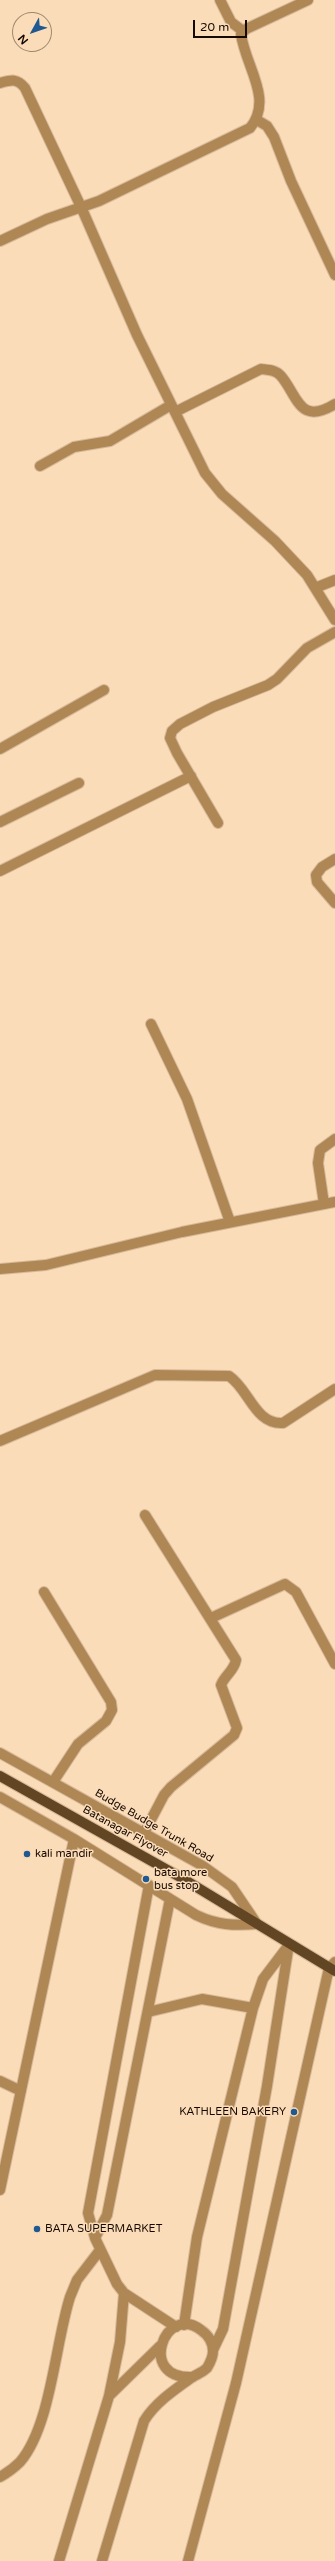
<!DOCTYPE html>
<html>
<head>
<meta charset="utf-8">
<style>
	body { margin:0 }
	#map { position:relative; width:335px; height:2561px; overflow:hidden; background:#fbdcb8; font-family:"Varela Round",sans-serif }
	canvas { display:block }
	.north { position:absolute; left:12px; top:12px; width:40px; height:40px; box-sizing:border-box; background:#fbdcb8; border:1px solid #9f886e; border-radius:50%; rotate:230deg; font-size:11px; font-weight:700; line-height:16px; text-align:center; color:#160900 }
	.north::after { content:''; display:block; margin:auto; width:14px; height:18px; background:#205991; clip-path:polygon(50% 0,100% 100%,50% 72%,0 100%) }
	.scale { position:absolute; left:193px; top:20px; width:54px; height:18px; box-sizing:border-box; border:2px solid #160900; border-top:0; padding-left:5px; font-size:12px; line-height:14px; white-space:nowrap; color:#160900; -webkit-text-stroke:3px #fbdcb8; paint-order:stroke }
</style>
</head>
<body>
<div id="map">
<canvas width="335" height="2561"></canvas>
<div class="north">N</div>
<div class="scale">20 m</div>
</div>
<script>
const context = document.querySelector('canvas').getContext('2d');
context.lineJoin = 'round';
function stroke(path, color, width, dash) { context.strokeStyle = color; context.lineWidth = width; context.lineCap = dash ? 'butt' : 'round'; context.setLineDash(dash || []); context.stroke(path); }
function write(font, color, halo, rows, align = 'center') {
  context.font = font + ' "Varela Round",sans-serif'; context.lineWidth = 3; context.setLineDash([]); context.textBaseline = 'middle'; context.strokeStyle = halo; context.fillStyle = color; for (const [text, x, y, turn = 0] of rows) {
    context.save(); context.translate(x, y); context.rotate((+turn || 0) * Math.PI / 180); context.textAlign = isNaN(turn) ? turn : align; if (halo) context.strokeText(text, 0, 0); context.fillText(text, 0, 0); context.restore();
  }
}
const minor = new Path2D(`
	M 220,0 L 231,22 L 243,31
	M 0,83 C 11,80 17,78 25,88 L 82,209 L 137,335 L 205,473 L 222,494 L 275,541 L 307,575 L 335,620
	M 257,120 L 267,126 L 274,137 L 291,181 L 335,275
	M 0,241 L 47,219 L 99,201 L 250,128 C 274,99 245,66 241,34 L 246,29 L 308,0
	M 175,412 L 261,369 C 269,370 276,370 281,376 C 298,396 299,426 335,404
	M 40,466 L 74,447 L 110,441 L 171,405
	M 315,588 L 335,580
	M 0,749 L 104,690
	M 0,822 L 79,783
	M 218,823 L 177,753 L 170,738 L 172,731 L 180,724 L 213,707 L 268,685 L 277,679 L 307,648 L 335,632
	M 335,859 L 322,867 L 316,875 L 317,882 L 335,903
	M 0,871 L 191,776
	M 151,1024 L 187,1099 L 230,1222
	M 324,1204 L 318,1163 L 320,1150 L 335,1139
	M 0,1269 L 46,1265 L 182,1232 L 335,1202
	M 0,1441 L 155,1375 L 229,1376 C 249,1389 255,1425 283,1423 L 335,1389
	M 44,1592 L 111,1702 L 112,1710 L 106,1721 L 78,1744 L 53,1782
	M 211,1618 L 285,1584 L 296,1592 L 335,1664
	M 0,1753 L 203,1866 L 232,1887 L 257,1924 C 234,1926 217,1925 196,1915 L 74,1839 L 0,1797
	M 144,1833 L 164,1795 L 171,1787 L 234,1735 L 237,1728 L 221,1685 C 225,1675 234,1671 236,1660 L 145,1515
	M 149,1885 L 88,2213 L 95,2238 L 117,2284 L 124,2293 L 176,2327
	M 148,2012 L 202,1999 L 253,2008
	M 0,2081 L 21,2091
	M 0,2190 L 74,1839
	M 95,2238 L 107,2215 L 170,1899
	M 184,2325 L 197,2237 L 253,2008 L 263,1979 L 288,1946
	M 213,2350 L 223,2329 L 267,2086 L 289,1944
	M 109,2396 L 120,2342 L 124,2293
	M 0,2477 C 7,2473 14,2468 20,2462 C 51,2426 55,2344 70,2297 L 77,2280 L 100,2250
	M 59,2561 L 109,2396 L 160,2346
	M 102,2561 L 144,2421 C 155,2403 174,2390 191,2378 C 197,2374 202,2373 207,2368 C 210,2363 213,2356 213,2351 C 213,2342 208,2335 201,2330 C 165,2302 136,2380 193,2377
	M 188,2561 L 236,2383 L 329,1968 L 335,1962`);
const major = new Path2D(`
	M 0,1776 L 180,1877 L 335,1971`);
stroke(minor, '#d6ba9b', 12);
stroke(major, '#d6ba9b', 12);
stroke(minor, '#af8755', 10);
stroke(major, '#624624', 10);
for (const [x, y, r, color] of [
	[27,1854,4,"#205991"],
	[146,1879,4,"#205991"],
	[294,2112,4,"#205991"],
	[37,2229,4,"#205991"]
]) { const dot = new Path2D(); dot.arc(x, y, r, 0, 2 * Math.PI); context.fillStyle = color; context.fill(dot); stroke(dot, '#fbdcb8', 1.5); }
write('11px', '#160900', '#fbdcb8', [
	["Budge Budge Trunk Road",154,1826,30],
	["Batanagar Flyover",125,1832,29]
]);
write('11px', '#160900', '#fbdcb8', [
	["kali mandir",35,1854],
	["bata more",154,1873],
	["bus stop",154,1886],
	["KATHLEEN BAKERY",286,2112,"right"],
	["BATA SUPERMARKET",45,2229]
], 'left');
</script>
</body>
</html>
